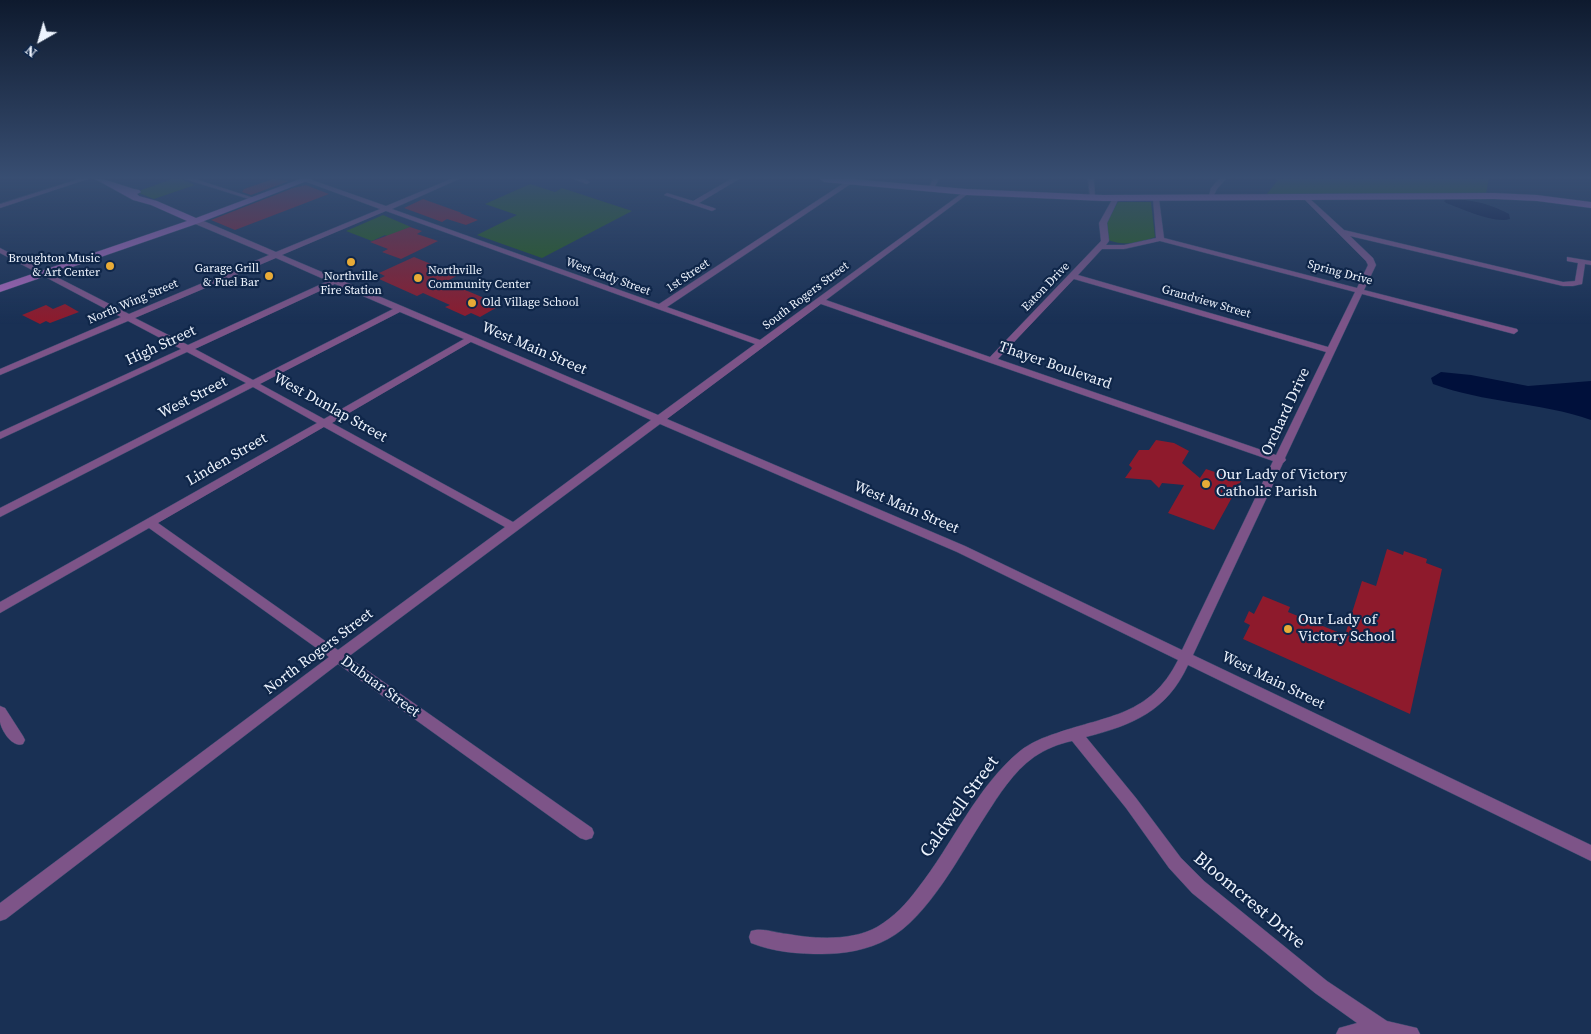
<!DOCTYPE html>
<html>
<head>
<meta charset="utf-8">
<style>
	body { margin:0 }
	#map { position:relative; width:1591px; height:1034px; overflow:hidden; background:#193054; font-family:"Source Serif 4",serif }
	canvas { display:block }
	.north { position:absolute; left:15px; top:15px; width:50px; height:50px; -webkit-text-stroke:4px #0f2649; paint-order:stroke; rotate:218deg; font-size:14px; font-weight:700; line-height:20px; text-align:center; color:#edf3fd }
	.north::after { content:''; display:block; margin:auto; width:18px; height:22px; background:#edf3fd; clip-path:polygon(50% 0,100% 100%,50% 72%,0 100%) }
</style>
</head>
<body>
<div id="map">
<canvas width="1591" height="1034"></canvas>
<div class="north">N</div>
</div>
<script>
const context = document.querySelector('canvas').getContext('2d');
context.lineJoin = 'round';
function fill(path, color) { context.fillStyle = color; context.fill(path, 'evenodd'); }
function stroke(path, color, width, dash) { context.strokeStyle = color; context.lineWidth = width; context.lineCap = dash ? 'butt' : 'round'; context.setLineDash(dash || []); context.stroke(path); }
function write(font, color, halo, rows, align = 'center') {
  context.font = font + ' "Source Serif 4",serif'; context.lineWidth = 4.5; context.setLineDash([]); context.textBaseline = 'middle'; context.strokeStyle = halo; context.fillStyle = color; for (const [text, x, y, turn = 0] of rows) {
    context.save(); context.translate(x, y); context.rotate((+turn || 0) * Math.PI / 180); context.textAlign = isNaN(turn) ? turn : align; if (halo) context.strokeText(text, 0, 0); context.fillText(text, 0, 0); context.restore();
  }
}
fill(new Path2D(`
	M 172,179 L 181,179 L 195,185 L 154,199 L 136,192 Z
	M 1275,179 L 1489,179 L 1486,193 L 1266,195 L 1278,180 Z
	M 530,184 L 555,192 L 562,188 L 632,211 L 542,258 L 477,235 L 517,215 L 485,204 Z
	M 1118,202 L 1151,202 L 1155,237 C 1140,244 1124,246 1108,240 L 1105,225 Z
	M 383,215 L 411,227 L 388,237 L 385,235 L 372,241 L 346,231 Z`), '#255e0f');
fill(new Path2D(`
	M 1447,199 C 1472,200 1486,202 1509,214 L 1510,219 C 1494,224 1463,209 1446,203 L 1444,201 Z
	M 1441,372 L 1471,375 L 1528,386 L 1591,381 L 1591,420 C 1540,402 1484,403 1433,384 L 1431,378 Z`), '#00103b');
fill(new Path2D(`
	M 273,179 L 289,181 L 251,195 L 242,192 L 244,189 Z
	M 306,185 L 329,194 L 235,230 L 211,220 L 293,188 Z
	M 423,199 L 462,213 L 460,213 L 478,220 L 466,225 L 447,219 L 442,222 L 404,208 Z
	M 410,227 L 422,231 L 417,234 L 438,241 L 401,259 L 382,252 L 388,249 L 370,242 Z
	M 414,257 L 458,275 L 446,282 L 501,305 L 480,317 L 471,313 L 465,316 L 445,307 L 450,305 L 423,293 L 417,296 L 379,279 L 385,276 L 379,273 Z
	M 65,304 L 79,312 L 50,323 L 46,321 L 40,324 L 22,315 L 46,305 L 53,309 Z
	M 1156,440 L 1174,443 L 1189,451 L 1182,463 L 1200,478 L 1206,469 L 1241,481 L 1214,530 L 1168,513 L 1184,485 L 1162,483 L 1159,488 L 1151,480 L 1125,478 L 1132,468 L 1129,465 L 1139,450 L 1149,450 Z
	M 1387,549 L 1403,555 L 1404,551 L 1427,559 L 1426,563 L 1442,569 L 1410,714 L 1243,639 L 1250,625 L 1244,622 L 1249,611 L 1254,614 L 1263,596 L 1290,607 L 1288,612 L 1345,635 L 1362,581 L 1376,586 Z`), '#8e1a2c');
const street = new Path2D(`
	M 79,179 L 88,179 L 0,208 L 0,204 Z
	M 185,179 L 195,179 L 257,199 L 252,200 Z
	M 303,179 L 309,179 L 386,206 L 451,179 L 459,179 L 392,209 L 659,304 L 850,179 L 856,179 L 855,181 L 667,307 L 760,340 L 965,191 L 969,191 L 969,193 L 826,300 L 990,357 L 1101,241 L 1099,223 L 1113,198 L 1116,196 L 1119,198 L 1107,223 L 1109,241 L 1106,245 L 1124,245 L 1156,238 L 1153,199 L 1156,197 L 1159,199 L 1164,238 L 1357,288 L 1368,265 L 1366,261 L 1304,199 L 1304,197 L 1308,197 L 1344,230 L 1563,282 L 1575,281 L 1578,263 L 1567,261 L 1567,257 L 1591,261 L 1591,265 L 1585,264 L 1582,284 L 1573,286 L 1563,286 L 1350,236 L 1373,258 L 1376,265 L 1364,290 L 1517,329 L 1518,331 L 1514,334 L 1362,294 L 1285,458 L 1286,460 L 1283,463 L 1193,655 L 1591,845 L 1591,861 L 1188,665 C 1167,711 1133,725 1086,737 L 1136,798 L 1181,858 L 1204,881 L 1327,981 L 1387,1021 L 1417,1028 L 1420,1034 L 1336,1034 L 1339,1028 L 1357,1023 L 1315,993 L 1192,893 L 1169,868 L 1126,808 L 1072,741 C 1058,744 1046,749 1034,757 C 1013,772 999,795 986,815 C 961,853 928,918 888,939 C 868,950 844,954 822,954 C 799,954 773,952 751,943 L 749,937 L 751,931 C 762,927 776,933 788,934 C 815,939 852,941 877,927 C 894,917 907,903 918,888 C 952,845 977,786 1020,751 C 1030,743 1044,737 1057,733 C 1108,715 1150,716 1178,660 L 957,552 L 660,424 L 348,657 L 592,828 L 594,833 L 592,838 L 586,840 L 580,838 L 338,664 L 6,919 L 0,921 L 0,903 L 329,657 L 149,528 L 0,613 L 0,602 L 317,423 L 253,387 L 0,517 L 0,508 L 246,383 L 187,352 L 0,439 L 0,432 L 181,349 L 128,321 L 0,375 L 0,369 L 121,317 L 0,253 L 0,248 L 129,314 L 269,255 L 193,223 L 193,219 L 199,219 L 276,252 L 380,209 L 304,181 ZM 386,211 L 755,344 L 658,415 L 282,255 ZM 1160,241 L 1355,292 L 1328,347 L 1078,275 L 1102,249 L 1124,249 ZM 276,258 L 328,281 L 188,345 L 135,318 ZM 1074,279 L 1326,352 L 1276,455 L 998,359 ZM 335,284 L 393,309 L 253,380 L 195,349 ZM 821,304 L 1273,461 L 1182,650 L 965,546 L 667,419 ZM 400,312 L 464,339 L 324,419 L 260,384 ZM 471,342 L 651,420 L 513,522 L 332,423 ZM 324,427 L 505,527 L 338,650 L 158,523 Z
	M 574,179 L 584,179 L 590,182 L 587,184 Z
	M 731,179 L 739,179 L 699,203 L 714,208 L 716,209 L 712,211 L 664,195 L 667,193 L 693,201 Z
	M 933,179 L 939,179 L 933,190 L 929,190 L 928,189 Z
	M 1088,179 L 1094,179 L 1095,199 L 1090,198 Z
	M 1219,179 L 1226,179 L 1217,189 L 1212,199 L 1208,199 L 1211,188 Z
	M 0,706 L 5,708 L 23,736 L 25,740 L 23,744 C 13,748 2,732 0,722 C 0,717 0,711 0,706 Z`);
const secondary = new Path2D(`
	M 95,179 C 110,179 124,187 139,190 L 141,192 L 137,194 L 139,196 L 157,201 L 196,218 L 300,179 L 312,179 L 199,223 L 0,292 L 0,285 L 187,221 L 151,205 L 133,200 Z
	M 820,179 L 852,179 L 967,189 L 1103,195 L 1494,193 L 1537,195 L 1591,202 L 1591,208 L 1537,201 L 1494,199 L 1103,201 L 967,195 L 824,182 Z`);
stroke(street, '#374b6c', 1);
stroke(secondary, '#374b6c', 1);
fill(street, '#7d5488');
fill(secondary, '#a765b9');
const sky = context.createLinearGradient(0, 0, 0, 324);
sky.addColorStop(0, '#0e1a2e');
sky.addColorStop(0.55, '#384e72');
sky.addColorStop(1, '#384e7200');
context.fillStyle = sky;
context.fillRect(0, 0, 1591, 324);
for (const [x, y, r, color] of [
	[351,262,5,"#e8ab37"],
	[110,266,5,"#e8ab37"],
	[269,276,5,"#e8ab37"],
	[418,278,5,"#e8ab37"],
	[472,303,5,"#e8ab37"],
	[1206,484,5,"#e8ab37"],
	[1288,629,5,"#e8ab37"]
]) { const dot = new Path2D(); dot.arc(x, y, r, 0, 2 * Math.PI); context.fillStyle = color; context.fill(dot); stroke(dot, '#0f2649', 2); }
write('12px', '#edf3fd', '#0f2649', [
	["Broughton Music",100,259],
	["& Art Center",100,273],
	["Garage Grill",259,269],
	["& Fuel Bar",259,283],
	["Northville",428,271,"left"],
	["Community Center",428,285,"left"],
	["Northville",351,277,"center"],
	["Fire Station",351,291,"center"],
	["Old Village School",482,303,"left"]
], 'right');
write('12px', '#edf3fd', '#0f2649', [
	["Spring Drive",1340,273,15],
	["1st Street",688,276,-34],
	["West Cady Street",608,277,20],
	["Eaton Drive",1046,287,-46],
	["South Rogers Street",806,296,-37],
	["North Wing Street",133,302,-23],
	["Grandview Street",1206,302,16]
]);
write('15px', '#edf3fd', '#0f2649', [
	["High Street",161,346,-25],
	["West Main Street",534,349,23],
	["Thayer Boulevard",1055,366,19],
	["West Street",193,398,-27],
	["West Dunlap Street",330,408,29],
	["Orchard Drive",1286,412,-65],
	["Linden Street",227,460,-30],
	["West Main Street",906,508,23],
	["North Rogers Street",319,652,-37],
	["West Main Street",1273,681,26],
	["Dubuar Street",380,687,36]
]);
write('15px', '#edf3fd', '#0f2649', [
	["Our Lady of Victory",1216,475],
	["Catholic Parish",1216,492],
	["Our Lady of",1298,620],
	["Victory School",1298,637]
], 'left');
write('18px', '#edf3fd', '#0f2649', [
	["Caldwell Street",960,807,-54],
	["Bloomcrest Drive",1249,901,40]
]);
</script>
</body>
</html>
